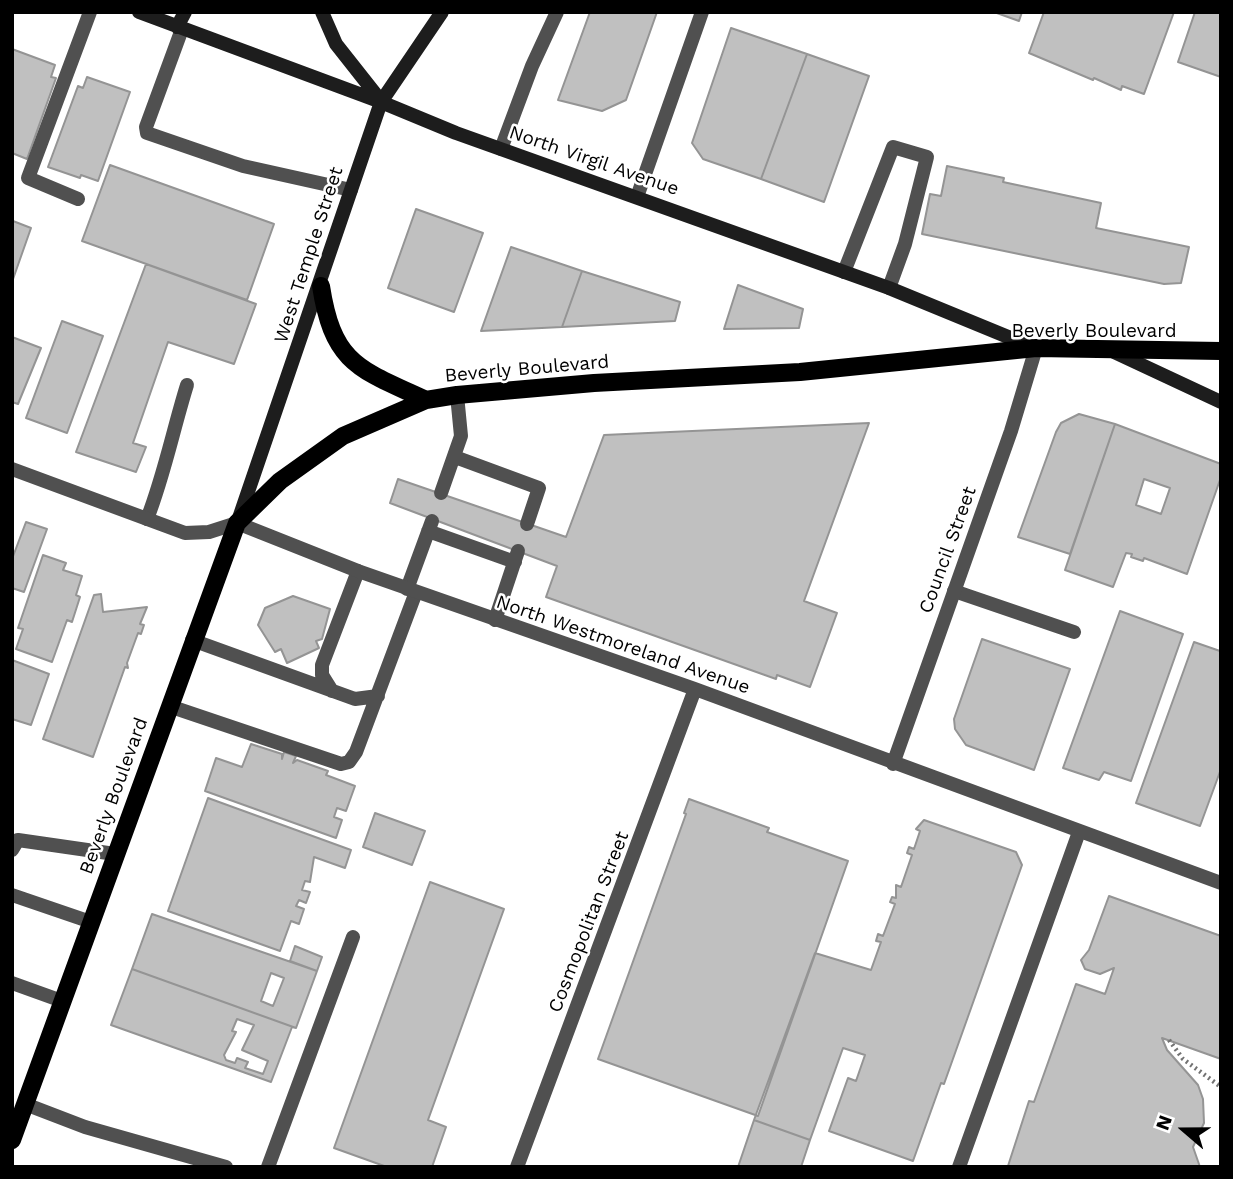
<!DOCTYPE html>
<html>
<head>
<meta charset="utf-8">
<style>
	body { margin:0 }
	#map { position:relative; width:1233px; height:1179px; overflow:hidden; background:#fff; font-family:"Work Sans",sans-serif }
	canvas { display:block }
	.frame { position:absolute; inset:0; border:14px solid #000; pointer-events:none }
	.north { position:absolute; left:1149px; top:1095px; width:70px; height:70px; -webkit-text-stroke:5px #fff; paint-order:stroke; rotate:290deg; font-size:19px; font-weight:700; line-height:28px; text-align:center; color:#000 }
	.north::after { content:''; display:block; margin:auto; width:24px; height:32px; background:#000; clip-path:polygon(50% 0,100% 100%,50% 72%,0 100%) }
</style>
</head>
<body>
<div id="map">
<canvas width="1233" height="1179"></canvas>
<div class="frame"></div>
<div class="north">N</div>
</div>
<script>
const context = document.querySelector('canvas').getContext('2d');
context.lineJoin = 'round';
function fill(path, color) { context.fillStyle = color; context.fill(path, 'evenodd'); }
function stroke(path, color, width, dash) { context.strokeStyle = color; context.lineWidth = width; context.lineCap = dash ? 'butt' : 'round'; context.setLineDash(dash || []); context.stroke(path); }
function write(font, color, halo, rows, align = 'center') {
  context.font = font + ' "Work Sans",sans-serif'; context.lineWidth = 5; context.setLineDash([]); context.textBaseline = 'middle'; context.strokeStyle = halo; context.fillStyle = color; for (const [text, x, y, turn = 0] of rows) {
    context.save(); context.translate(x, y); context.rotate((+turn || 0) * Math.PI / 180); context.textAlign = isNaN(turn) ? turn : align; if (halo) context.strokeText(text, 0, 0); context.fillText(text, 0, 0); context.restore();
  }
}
const building = new Path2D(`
	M 590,12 L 657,12 L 626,100 L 602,111 L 558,100 Z
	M 994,12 L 1022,12 L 1019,21 Z
	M 1044,12 L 1174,12 L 1144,94 L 1122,86 L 1121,90 L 1094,78 L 1093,80 L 1029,53 Z
	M 1195,12 L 1221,12 L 1221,77 L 1178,62 Z
	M 731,28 L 807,54 L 761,179 L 703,159 L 692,143 Z
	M 12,49 L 55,65 L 51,77 L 56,78 L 27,159 L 12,153 Z
	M 807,54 L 869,76 L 824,202 L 761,179 Z
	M 87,77 L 130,92 L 98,181 L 81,175 L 80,178 L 48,167 L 78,86 L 83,88 Z
	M 110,165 L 274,224 L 247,300 L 82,241 Z
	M 947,166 L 1004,178 L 1003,182 L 1101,203 L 1096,228 L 1189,247 L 1181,283 L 1164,284 L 922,234 L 930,194 L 941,196 Z
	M 416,209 L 483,233 L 454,312 L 388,288 Z
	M 13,221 L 31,228 L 12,282 L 12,223 Z
	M 511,247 L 582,271 L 562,327 L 481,331 Z
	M 146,264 L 256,304 L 234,364 L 168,342 L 133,443 L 146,447 L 136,472 L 76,452 Z
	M 582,271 L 680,302 L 675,321 L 562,327 Z
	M 738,285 L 803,309 L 799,328 L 724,329 Z
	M 62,321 L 103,336 L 67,433 L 26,418 Z
	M 12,337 L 41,348 L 18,404 L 12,402 Z
	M 1079,414 L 1115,424 L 1070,554 L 1018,537 L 1056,432 L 1061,423 Z
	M 869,423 L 804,601 L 837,613 L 810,687 L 777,675 L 776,679 L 546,597 L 557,566 L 390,503 L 398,479 L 566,537 L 604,435 Z
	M 1115,424 L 1221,464 L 1221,477 L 1187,574 L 1144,558 L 1143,561 L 1131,557 L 1132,554 L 1126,553 L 1113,587 L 1065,570 ZM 1144,479 L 1170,488 L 1161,514 L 1136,505 Z
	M 26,522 L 47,529 L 24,592 L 12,588 L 12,559 Z
	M 43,555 L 66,563 L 63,570 L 82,576 L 76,595 L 80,597 L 72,622 L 67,620 L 52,662 L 16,649 L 23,629 L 18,628 Z
	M 101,594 L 103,612 L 147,607 L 140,624 L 144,625 L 141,634 L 138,633 L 127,663 L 128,668 L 125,667 L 93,757 L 43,739 L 94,595 Z
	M 293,596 L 330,609 L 322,639 L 316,641 L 319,648 L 287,663 L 281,649 L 275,652 L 258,625 L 265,608 Z
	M 1120,611 L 1183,634 L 1131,781 L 1104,772 L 1099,780 L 1063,768 Z
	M 982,639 L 1070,669 L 1034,770 L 966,745 L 955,729 L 954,719 Z
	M 1194,642 L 1220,651 L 1221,648 L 1221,769 L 1200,826 L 1136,803 Z
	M 12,660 L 49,674 L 31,725 L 12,719 Z
	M 251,744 L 282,754 L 282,759 L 284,752 L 296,756 L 293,763 L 297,760 L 328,771 L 326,775 L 355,786 L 346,811 L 337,808 L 334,817 L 342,820 L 336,838 L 205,791 L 216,758 L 242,767 Z
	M 208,798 L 351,850 L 345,868 L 314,857 L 310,882 L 305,881 L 302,890 L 310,892 L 306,903 L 299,900 L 296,906 L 304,909 L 299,924 L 291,921 L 280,951 L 168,911 Z
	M 689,799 L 769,828 L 767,832 L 848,861 L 758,1116 L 598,1059 L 686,814 L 684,813 Z
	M 375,813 L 425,831 L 412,865 L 363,847 Z
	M 924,820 L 1016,852 L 1022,865 L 944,1084 L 941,1083 L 913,1161 L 829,1131 L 848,1078 L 856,1081 L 865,1055 L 843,1048 L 810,1140 L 754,1120 L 815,953 L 871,970 L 881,942 L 876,941 L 878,934 L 883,936 L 895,904 L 890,902 L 892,897 L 896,898 L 896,885 L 901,887 L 912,855 L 907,853 L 909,847 L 914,849 L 920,831 L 916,829 Z
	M 430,882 L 504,909 L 428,1120 L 446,1127 L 432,1167 L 387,1167 L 334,1148 Z
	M 1109,896 L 1221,936 L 1221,1059 L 1162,1038 L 1167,1050 L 1198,1085 L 1203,1099 L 1204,1123 L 1193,1147 L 1200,1167 L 1008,1166 L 1029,1101 L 1034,1102 L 1076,984 L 1105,994 L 1114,968 L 1100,974 L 1085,969 L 1081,960 L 1089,950 Z
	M 152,914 L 317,971 L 296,1028 L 132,969 ZM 271,973 L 284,978 L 273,1006 L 261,1001 Z
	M 295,946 L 322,957 L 317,971 L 290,961 Z
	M 132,969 L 296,1028 L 292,1027 L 271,1082 L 111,1025 ZM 237,1019 L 254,1025 L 242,1050 L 268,1061 L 263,1074 L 245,1068 L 248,1062 L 237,1058 L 235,1063 L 226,1060 L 224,1055 L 236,1032 L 232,1031 Z
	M 754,1120 L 810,1140 L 801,1167 L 738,1167 Z`);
fill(building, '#c0c0c0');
stroke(building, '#949494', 2);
stroke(new Path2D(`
	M 1169,1040 L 1183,1059 L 1221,1087`), '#727272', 4.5, [2, 3.5]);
stroke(new Path2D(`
	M 182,29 L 146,127 L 147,133 L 243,166 L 351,190
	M 501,149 L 532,66 L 557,12
	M 78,199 L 28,178 L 90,12
	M 844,272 L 893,147 L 927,157 L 905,244 L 889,288
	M 455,457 L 539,488 L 527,524
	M 441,493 L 461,436 L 457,395
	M 147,519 C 164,476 173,430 187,385
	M 428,531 L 515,562
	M 407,589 L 432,521
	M 954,591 L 1074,632
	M 495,620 L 518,551
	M 192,640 L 355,699 L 378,696
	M 332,691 L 322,675 L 322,665 L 358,571
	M 169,706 L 341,764 L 349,762 L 356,752 L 416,592
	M 12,850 L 18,840 L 115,854
	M 12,895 L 91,922
	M 268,1167 L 353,937`), '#505050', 14);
stroke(new Path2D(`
	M 637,197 L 702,12
	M 12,469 L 185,533 L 209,532 L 237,523 L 358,571 L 695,689 L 1221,883
	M 893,764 L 1011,431 L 1036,348
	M 12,983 L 62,1001
	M 25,1104 L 85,1127 L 226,1167
	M 517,1167 L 695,689
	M 959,1167 L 1079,832`), '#505050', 14);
stroke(new Path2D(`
	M 139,12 L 381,102 L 456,133 L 889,288 L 1035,348
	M 322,12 L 336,44 L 381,101
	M 177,27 L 185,12
	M 1114,352 L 1221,402
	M 238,521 L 381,102 L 442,12`), '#1d1d1d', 14);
stroke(new Path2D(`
	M 321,286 C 333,364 359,369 426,400
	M 12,1140 L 237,523 L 280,481 L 343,436 L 426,400 L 457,395 L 594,383 L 800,372 L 1036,348 L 1221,351`), '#000', 18);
write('19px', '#000', '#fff', [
	["North Virgil Avenue",594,161,19],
	["West Temple Street",309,255,-72],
	["Beverly Boulevard",1094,331],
	["Beverly Boulevard",527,369,-5],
	["Council Street",948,550,-70],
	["North Westmoreland Avenue",623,645,19],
	["Beverly Boulevard",114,796,-70],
	["Cosmopolitan Street",589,922,-69]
]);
</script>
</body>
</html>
